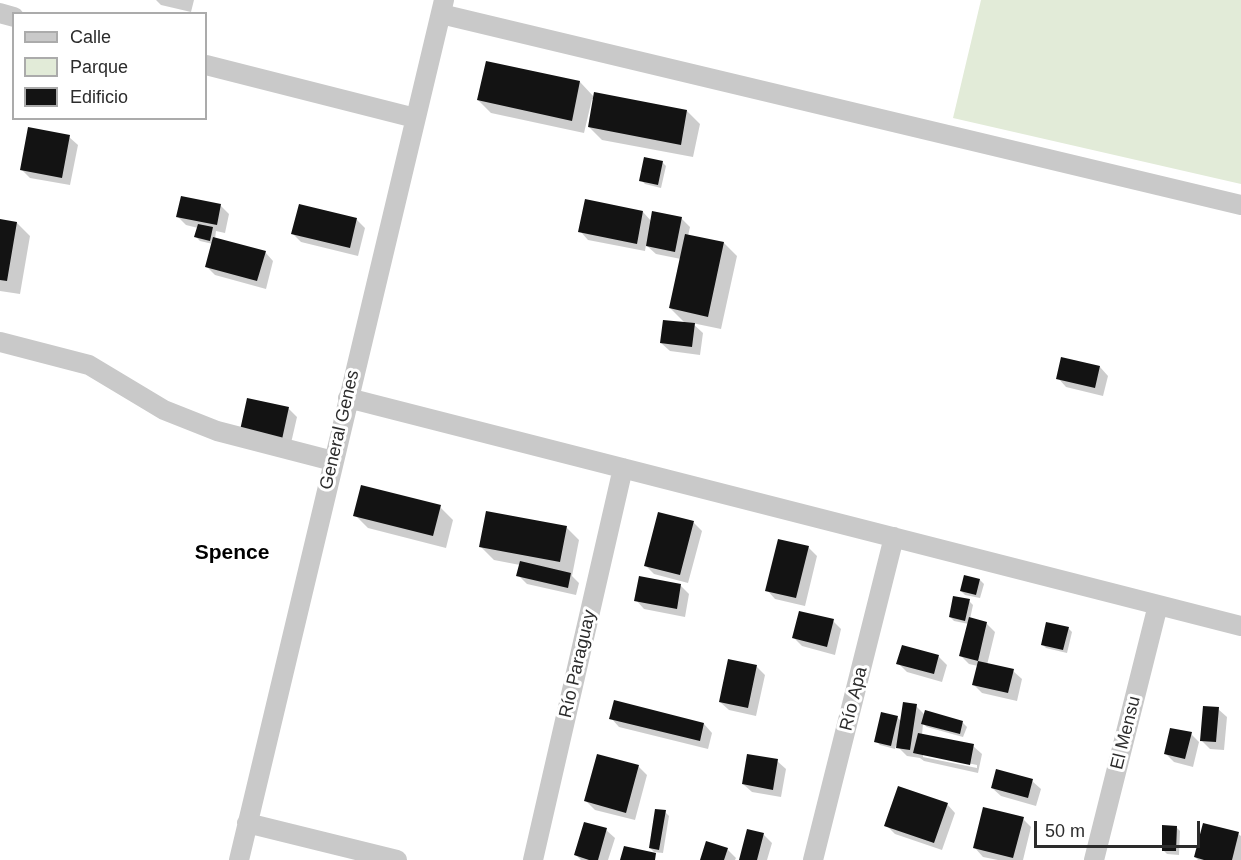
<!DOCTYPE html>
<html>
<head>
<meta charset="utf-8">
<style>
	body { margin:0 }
	#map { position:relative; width:1241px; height:860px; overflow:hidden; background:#fff; font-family:Arial,sans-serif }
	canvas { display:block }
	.legend { position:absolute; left:12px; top:12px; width:195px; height:108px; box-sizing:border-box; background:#fff; border:2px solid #ababab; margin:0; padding:8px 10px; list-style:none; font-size:18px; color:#2c2c2c }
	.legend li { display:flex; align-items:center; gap:12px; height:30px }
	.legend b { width:30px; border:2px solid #ababab }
	.scale { position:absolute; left:1034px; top:821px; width:166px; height:27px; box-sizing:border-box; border:3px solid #2c2c2c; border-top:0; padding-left:8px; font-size:18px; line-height:21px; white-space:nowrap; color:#2c2c2c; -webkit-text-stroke:4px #fff; paint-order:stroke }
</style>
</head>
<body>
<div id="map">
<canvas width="1241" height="860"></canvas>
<ul class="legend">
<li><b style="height:8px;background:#c9c9c9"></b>Calle</li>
<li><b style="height:16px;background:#e2ebd8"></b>Parque</li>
<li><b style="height:16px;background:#131313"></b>Edificio</li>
</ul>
<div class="scale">50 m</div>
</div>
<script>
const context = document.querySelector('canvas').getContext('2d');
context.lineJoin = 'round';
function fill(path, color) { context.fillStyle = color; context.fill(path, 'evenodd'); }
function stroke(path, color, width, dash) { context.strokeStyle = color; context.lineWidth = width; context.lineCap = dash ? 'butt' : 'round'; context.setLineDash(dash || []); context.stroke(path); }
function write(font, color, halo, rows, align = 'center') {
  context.font = font + ' Arial,sans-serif'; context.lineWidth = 6; context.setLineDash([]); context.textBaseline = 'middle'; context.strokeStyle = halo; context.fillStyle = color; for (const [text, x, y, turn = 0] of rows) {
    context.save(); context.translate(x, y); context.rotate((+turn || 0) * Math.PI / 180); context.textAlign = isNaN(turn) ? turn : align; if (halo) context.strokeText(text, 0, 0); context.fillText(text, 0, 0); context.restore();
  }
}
fill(new Path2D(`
	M 981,0 L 1241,0 L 1241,184 L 953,118 Z`), '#e2ebd8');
fill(new Path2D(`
	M 156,0 L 194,0 L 191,12 L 161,5 Z
	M 580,82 L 595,98 L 687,111 L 700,124 L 693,157 L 602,140 L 589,127 L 594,99 L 592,99 L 584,133 L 491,113 L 478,100 Z
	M 69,137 L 78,145 L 70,185 L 30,178 L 21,169 Z
	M 662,162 L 666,166 L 661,188 L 645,184 L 641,180 Z
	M 220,205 L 229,214 L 225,233 L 216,231 L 215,239 L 265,252 L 273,261 L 266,289 L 215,275 L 207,267 L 213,244 L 200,241 L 196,237 L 198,228 L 186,225 L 178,217 Z
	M 643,212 L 652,222 L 681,218 L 690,227 L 688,236 L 724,243 L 737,256 L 721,329 L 692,323 L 703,333 L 700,355 L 670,351 L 661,343 L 686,324 L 670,308 L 681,259 L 656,254 L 646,245 L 645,251 L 588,240 L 580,231 Z
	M 356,219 L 365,228 L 358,256 L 301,242 L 293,234 Z
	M 0,221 L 17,223 L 30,236 L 20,294 L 0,291 Z
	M 1100,367 L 1108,376 L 1103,396 L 1066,387 L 1058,378 Z
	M 288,408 L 297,417 L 289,452 L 249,443 Z
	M 440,507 L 453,520 L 446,548 L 368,528 L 355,515 Z
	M 659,514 L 694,523 L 702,531 L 688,583 L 654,574 L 646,566 Z
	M 566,527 L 579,540 L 572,576 L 579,583 L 576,595 L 527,584 L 518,575 L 520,565 L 494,560 L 481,547 Z
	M 808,547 L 817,556 L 805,606 L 775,599 L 767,590 Z
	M 980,580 L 984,584 L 980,598 L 965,595 L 961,591 Z
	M 681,586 L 689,594 L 685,617 L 644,609 L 636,600 Z
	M 969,601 L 973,605 L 970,619 L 986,623 L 995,632 L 987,665 L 1013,671 L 1022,679 L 1017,701 L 982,693 L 974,685 L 978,666 L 969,664 L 961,656 L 969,624 L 954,621 L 950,617 Z
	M 833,621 L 841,629 L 835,655 L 802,646 L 794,638 Z
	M 1068,628 L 1072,632 L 1067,653 L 1046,648 L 1042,644 Z
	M 938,656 L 947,665 L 942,682 L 907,672 L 898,663 Z
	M 756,666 L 765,675 L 756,716 L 729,710 L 720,702 Z
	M 916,706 L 925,715 L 926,712 L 963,723 L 967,727 L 963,737 L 927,727 L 923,724 L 922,735 L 973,746 L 982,754 L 978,773 L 924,761 L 920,758 L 907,756 L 896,745 L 895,749 L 880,745 L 876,741 L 897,717 L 902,722 ZM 923,754 L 977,765 L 977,768 L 923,757 Z
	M 1218,709 L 1227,717 L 1224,750 L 1210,749 L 1202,741 Z
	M 611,718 L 704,724 L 712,733 L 708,749 L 619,727 Z
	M 1191,734 L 1199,742 L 1193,767 L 1174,762 L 1166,754 Z
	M 777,761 L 786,769 L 781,797 L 752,792 L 743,784 Z
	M 638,766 L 647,775 L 635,820 L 595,810 L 586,801 Z
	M 1032,781 L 1041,789 L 1036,806 L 1001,796 L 992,788 Z
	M 947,804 L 955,813 L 942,850 L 895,834 L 886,825 Z
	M 665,812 L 669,816 L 663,853 L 654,852 L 650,848 Z
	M 1023,819 L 1031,827 L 1023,860 L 998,860 L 983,857 L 975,848 Z
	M 1176,827 L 1180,831 L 1179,855 L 1167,854 L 1163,850 Z
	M 606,830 L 615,838 L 608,860 L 581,860 L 576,855 Z
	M 763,834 L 772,843 L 767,860 L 741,860 Z
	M 1238,834 L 1241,836 L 1241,860 L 1198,860 L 1195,857 Z
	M 727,849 L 736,858 L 735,860 L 702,860 Z`), '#0003');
fill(new Path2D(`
	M 486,61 L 580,81 L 572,121 L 477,100 Z
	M 594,92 L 687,110 L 681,145 L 588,127 Z
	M 28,127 L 70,135 L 62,178 L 20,170 Z
	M 644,157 L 663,161 L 658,185 L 639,181 Z
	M 181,196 L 221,204 L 217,225 L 176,217 Z
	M 585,199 L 643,211 L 637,244 L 578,232 Z
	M 299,204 L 357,218 L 350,248 L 291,234 Z
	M 652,211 L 682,217 L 675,252 L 646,246 Z
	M 0,219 L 17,222 L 7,281 L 0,280 Z
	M 198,224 L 213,227 L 210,241 L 194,237 Z
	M 685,234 L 724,242 L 708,317 L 669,308 Z
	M 213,237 L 266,251 L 257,281 L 205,267 Z
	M 663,320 L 695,323 L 692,347 L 660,343 Z
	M 1061,357 L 1100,366 L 1095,388 L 1056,379 Z
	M 247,398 L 289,407 L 281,444 L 239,435 Z
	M 361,485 L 441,505 L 433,536 L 353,516 Z
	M 486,511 L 567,526 L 560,562 L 479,547 Z
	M 658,512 L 694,521 L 680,575 L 644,566 Z
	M 778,539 L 809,546 L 796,598 L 765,591 Z
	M 520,561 L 571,573 L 568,588 L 516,576 Z
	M 964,575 L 980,579 L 976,595 L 960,591 Z
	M 639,576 L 681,584 L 677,609 L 634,601 Z
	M 953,596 L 970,599 L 965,621 L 949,617 Z
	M 799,611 L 834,619 L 827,647 L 792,638 Z
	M 969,617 L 987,622 L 978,661 L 959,656 Z
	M 1046,622 L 1069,627 L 1063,650 L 1041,645 Z
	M 902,645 L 939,655 L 934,674 L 896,664 Z
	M 728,659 L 757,665 L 748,708 L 719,702 Z
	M 978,661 L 1014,669 L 1008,693 L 972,685 Z
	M 614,700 L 704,723 L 700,741 L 609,719 Z
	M 903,702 L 917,704 L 910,750 L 896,748 Z
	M 1203,706 L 1219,707 L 1216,742 L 1200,741 Z
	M 925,710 L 963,721 L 960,734 L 921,724 Z
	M 881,712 L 898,716 L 891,746 L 874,742 Z
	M 1170,728 L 1192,732 L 1185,759 L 1164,754 Z
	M 918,733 L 974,744 L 970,765 L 913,753 Z
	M 597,754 L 639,765 L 626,813 L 584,801 Z
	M 747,754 L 778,759 L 773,790 L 742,784 Z
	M 996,769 L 1033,779 L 1028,798 L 991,788 Z
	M 898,786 L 948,803 L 934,843 L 884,826 Z
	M 983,807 L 1024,817 L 1013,858 L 973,848 Z
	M 655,809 L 666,810 L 659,850 L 649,848 Z
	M 584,822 L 607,828 L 598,860 L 589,860 L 574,855 Z
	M 1203,823 L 1239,832 L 1232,860 L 1204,860 L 1194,857 Z
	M 1162,825 L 1177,826 L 1176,851 L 1162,851 Z
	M 747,829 L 764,833 L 757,860 L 739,860 Z
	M 706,841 L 728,848 L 724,860 L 700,860 Z
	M 624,846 L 656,853 L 655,860 L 620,860 Z`), '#131313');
stroke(new Path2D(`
	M 0,13 L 14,17
	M 441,14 L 1241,205
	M 206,65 L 415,118
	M 0,342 L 89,365 L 164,410 L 217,431 L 333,461
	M 348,398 L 1241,626
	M 247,823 L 397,860
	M 239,860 L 444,0
	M 533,860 L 623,468
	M 813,860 L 894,537
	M 1094,860 L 1158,605`), '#c9c9c9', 20);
write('18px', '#2c2c2c', '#fff', [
	["General Genes",340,430,-77],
	["Río Paraguay",578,664,-77],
	["Río Apa",854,699,-76],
	["El Mensu",1126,733,-76]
]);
write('bold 21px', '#000', '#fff', [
	["Spence",232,553]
]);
</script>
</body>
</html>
